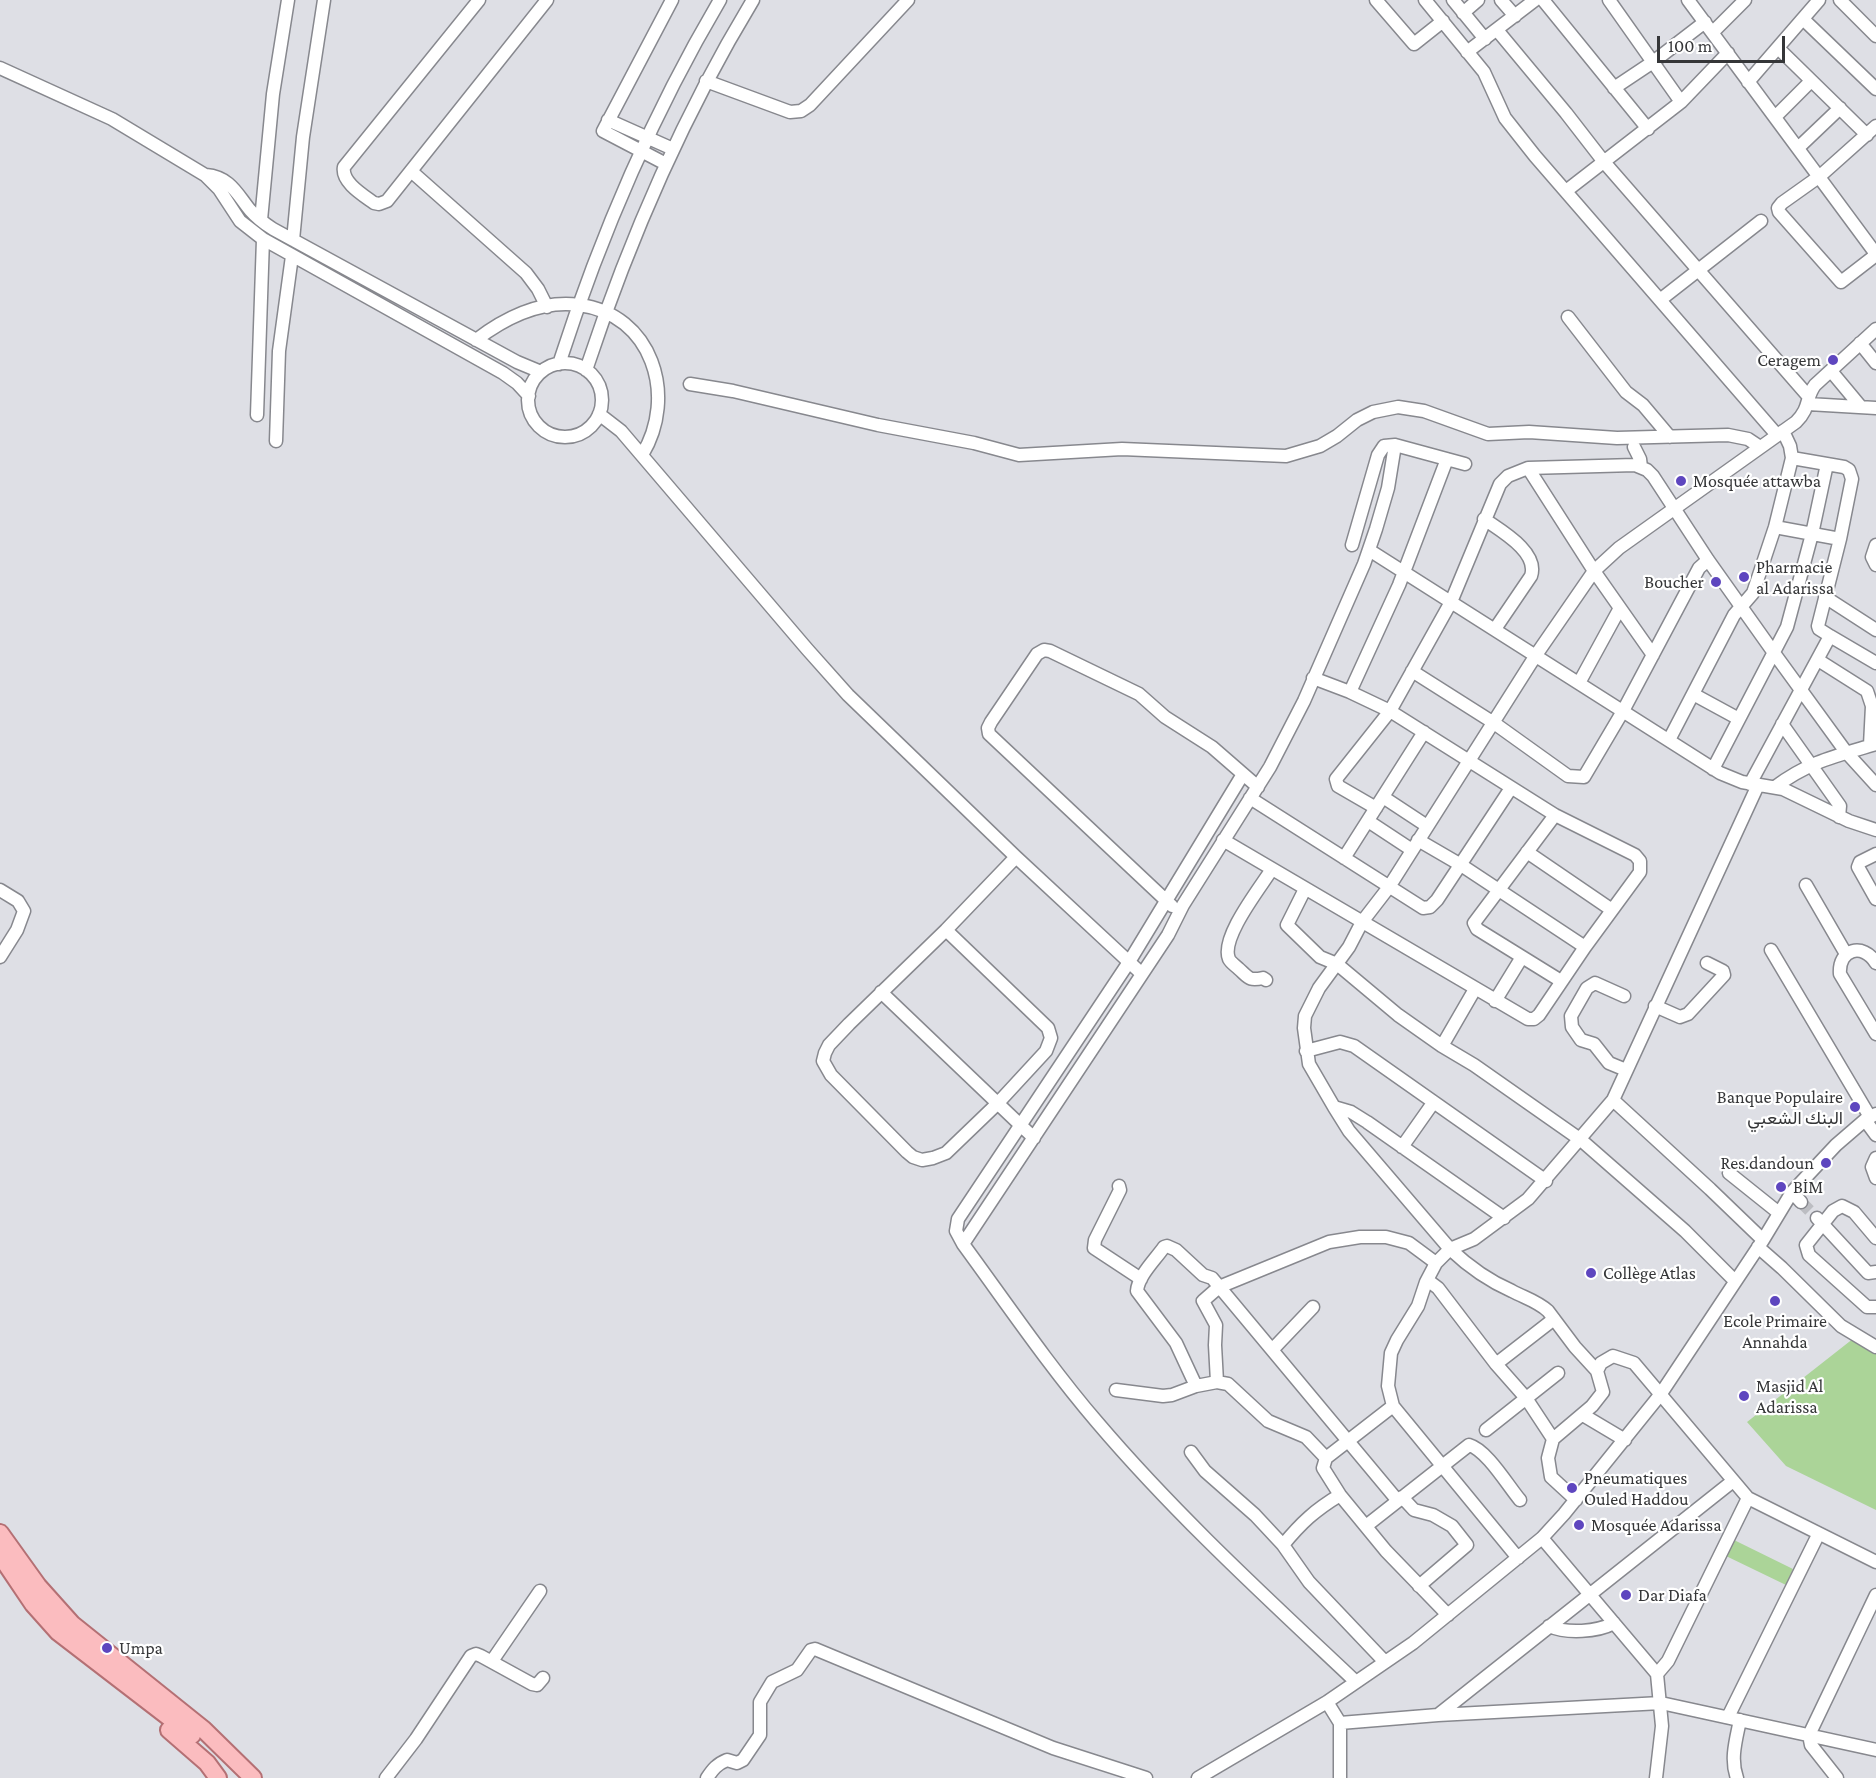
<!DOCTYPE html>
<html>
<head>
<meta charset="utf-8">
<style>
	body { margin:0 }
	#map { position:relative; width:1876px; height:1778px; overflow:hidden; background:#dedfe5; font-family:"Crimson Pro",serif }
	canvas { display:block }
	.scale { position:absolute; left:1657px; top:36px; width:128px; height:27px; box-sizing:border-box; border:3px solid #353638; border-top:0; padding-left:8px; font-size:18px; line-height:21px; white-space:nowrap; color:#353638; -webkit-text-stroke:4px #fff; paint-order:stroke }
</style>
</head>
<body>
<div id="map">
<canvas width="1876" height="1778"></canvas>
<div class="scale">100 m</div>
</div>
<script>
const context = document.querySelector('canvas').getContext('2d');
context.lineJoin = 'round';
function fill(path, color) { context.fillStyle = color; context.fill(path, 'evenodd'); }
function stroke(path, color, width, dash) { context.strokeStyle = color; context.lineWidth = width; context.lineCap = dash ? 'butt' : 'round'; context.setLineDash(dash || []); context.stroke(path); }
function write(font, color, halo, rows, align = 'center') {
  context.font = font + ' "Crimson Pro",Vazirmatn,serif'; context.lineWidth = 4.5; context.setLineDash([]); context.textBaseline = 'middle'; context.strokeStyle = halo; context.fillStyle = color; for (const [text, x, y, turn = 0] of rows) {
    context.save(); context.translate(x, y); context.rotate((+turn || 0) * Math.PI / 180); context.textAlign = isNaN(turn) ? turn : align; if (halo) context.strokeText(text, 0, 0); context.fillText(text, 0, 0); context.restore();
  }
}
fill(new Path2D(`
	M 1854,1338 L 1876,1354 L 1876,1510 L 1786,1466 L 1747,1422 Z
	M 1734,1540 L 1793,1569 L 1786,1585 L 1726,1556 Z`), '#abd498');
stroke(new Path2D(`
	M 1801,1202 L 1817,1218`), '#bcbdc2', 12, [12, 6]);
const minor = new Path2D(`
	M 479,0 L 344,167 C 341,182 363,195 374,203 L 379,204 L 387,201 L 547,0
	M 1376,0 L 1414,44 L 1443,21
	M 1425,0 L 1484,72 L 1505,118 L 1535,156 L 1777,435
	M 1453,0 L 1485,39
	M 1501,0 L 1515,16
	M 1543,0 L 1648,129
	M 1609,0 L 1681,102
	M 1688,0 L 1876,254
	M 1840,0 L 1876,36
	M 1463,13 L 1478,0
	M 1803,19 L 1876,89
	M 1497,30 L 1566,113 L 1604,162 L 1809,397
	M 1713,32 L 1745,0
	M 1778,48 L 1867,135
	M 1467,52 L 1535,0
	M 0,68 L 112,119 L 205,175 L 219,189 L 240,221 L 263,239 L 503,373 L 517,383 L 529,396
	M 706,81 L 790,112 L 801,111 L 810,105 L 908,0
	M 1748,82 L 1819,0
	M 1614,88 L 1653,62 L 1705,22
	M 1775,117 L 1811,81
	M 608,120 L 673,149
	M 1876,126 L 1820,176 L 1782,203 L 1778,208 L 1779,212 L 1841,282 L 1876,255
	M 1798,148 L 1840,108
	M 666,164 L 603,131 L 672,0
	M 411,171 L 526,273 L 538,289 L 547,307
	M 206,175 C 230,177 237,194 250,210 C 257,218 265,224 273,229 L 517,362 L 541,372
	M 1566,191 L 1681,102 L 1728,53
	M 261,220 L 273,94 L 288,0
	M 293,240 L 303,137 L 324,0
	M 1660,300 L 1761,221
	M 1568,317 L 1626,392 L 1643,405 L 1670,437
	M 476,340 C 505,318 542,300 579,305 C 652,314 678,396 642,455
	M 1860,343 L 1876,363
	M528 400a37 37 0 1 1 74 0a37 37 0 1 1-74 0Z
	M 559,364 C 600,237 652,115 720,0
	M 586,370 C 629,240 682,117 753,0
	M 1831,371 L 1861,407
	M 690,384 L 733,391 L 878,425 L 974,443 L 1019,455 L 1122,449 L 1286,456 L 1320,446 L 1337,436 L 1357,420 L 1373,412 L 1398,407 L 1424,411 L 1488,434 L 1529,432 L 1617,438 L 1728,435 L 1748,439 L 1760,447
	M 1808,404 L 1876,408
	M 599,414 L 621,431 L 807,649 L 848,695 L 1016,857 L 1142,974
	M 257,415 L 263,239
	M 276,441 L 279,351 L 292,256
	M 1634,447 L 1640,459 L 1641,467
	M 1528,468 L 1594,571 L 1653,655
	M 1484,519 C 1501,531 1539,552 1531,576 L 1495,629
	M 1775,527 L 1840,539
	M 1352,545 L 1378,455 L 1384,446 L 1395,445 L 1465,464
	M 1876,545 L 1872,557 L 1876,565
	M 1369,550 L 1720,773 L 1742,782 L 1783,789 L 1849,821 L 1876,830
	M 1825,597 L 1876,630
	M 1830,636 L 1876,663
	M 1818,660 L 1867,691 L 1872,706 L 1870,745
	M 1412,671 L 1494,723 L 1568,776 L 1584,777 L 1623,711 L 1699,568 L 1708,560
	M 1579,683 L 1620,608
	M 1350,692 L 1399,585 L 1447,459
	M 1693,694 L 1739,719
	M 1782,724 L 1840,806 L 1839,817
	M 1669,740 L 1734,615 L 1753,593 L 1775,527 L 1792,458 L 1790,446 L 1783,431
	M 1713,769 L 1787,627 L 1812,534 L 1827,464
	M 1243,774 L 1129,962 L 958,1219 L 956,1231 L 963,1244 C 1007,1304 1049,1366 1097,1422 C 1176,1515 1267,1598 1356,1682
	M 1750,784 L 1830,636 L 1819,629 L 1818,626 L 1840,539 L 1852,479 L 1849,470 L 1844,467 L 1792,458
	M 1775,787 C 1810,761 1836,756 1876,744
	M 1383,797 L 1427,826
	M 1250,798 L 1423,908 L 1430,907 L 1437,900 L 1511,788
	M 1376,808 L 1338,786 L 1336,779 L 1390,711 L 1451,602 L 1500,484 L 1508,476 L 1528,468 L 1635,465 L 1647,470 L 1653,476 L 1708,560 L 1774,653 L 1846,752 L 1876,785
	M 1555,815 L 1474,923 L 1477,929 L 1561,981
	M 1368,821 L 1412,850
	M 1223,840 L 1528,1019 L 1534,1019 L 1539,1015 L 1585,947 L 1640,872 L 1640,861 L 1635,855 L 1555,815 L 1390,711 L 1350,692 L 1313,678
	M 1418,840 L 1461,865 L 1585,947
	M 1527,852 L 1612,910
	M 1876,854 L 1860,862 L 1858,867 L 1876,899
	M 1344,858 L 1424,732
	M 1806,885 L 1846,954
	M 1305,889 L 1287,925 L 1320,957 L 1337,964 L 1398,1015 L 1442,1046 L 1474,1065 L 1581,1140 L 1685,1231 L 1735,1281
	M 0,890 L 18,901 L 24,911 L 17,930 L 0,957
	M 1172,906 L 989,734 L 988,728 L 991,722 L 1037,654 L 1044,650 L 1050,651 L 1139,694 L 1165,717 L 1212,747 L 1258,787
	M 946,930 L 1048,1028 L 1051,1038 L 1046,1051 L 998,1103 L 946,1153 L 933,1158 L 922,1160 L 913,1157 L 907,1152 L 831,1075 L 823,1061 L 825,1053 L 829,1045 L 849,1024 L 946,930 L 1016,857
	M 1771,950 L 1870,1117
	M 1876,963 C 1863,942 1838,949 1840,974 L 1876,1034
	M 1266,980 L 1263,978 C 1249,981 1249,978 1239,969 C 1236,966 1231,963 1229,959 C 1220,938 1260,888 1272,869
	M 881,992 L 1034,1138
	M 1624,996 L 1595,983 L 1587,988 L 1571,1016 L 1572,1027 L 1581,1040 L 1594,1044 L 1609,1063 L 1626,1070
	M 1495,1001 L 1522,957
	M 1655,1006 L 1680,1017 L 1688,1014 L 1724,975 L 1723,971 L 1707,963
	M 1442,1046 L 1475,989
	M 1306,1051 L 1340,1042 L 1354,1046 L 1546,1181
	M 1613,1100 L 1710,1189 L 1763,1240
	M 1334,1107 L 1349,1131 L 1450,1249 L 1474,1239 L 1528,1199 L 1613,1100 L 1758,785
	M 1865,1120 L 1876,1135
	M 1402,1147 L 1433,1103
	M 1876,1158 L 1872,1167 L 1876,1178
	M 1729,1173 L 1779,1213
	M 1119,1186 L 1120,1190 L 1095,1240 L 1094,1248 L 1141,1279
	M 1792,1192 L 1801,1202
	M 1504,1218 L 1367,1122 L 1351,1112 L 1334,1107 L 1309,1064 L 1304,1028 L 1305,1016 L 1319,988 L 1349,947 L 1362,922 L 1389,887 L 1536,655 L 1594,571 L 1619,548 L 1796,422 C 1811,407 1805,398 1815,385 L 1876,329
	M 1817,1218 L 1868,1273 L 1876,1272
	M 1876,1238 L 1854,1212 L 1842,1206 L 1833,1211 L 1806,1245 L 1809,1255 L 1867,1307 L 1876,1307
	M 963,1244 L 1168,935 L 1183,905 L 1270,767 L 1304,701 L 1364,564 L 1376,529 L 1388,488 L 1395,445
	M 1758,1247 L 1782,1268 L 1841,1326 L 1876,1347
	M 1426,1282 L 1430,1282 L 1438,1288 L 1496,1364 L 1526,1398 L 1553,1439
	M 1273,1349 L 1313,1307
	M 1496,1364 L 1554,1319
	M 1217,1382 L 1215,1345 L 1216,1325 L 1203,1301 L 1219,1287 L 1329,1242 L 1360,1237 L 1386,1237 L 1409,1243 L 1436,1263
	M 1196,1386 L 1176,1343 L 1137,1291 C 1138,1276 1155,1260 1164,1247 L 1167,1246 L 1176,1250 L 1203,1275 L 1212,1278 L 1398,1501
	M 1116,1390 L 1163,1396 L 1172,1395 L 1196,1386 L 1217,1382 L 1228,1384 L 1268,1421 L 1306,1437 L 1326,1458
	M 1393,1406 L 1326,1458 L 1323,1468 L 1340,1495 L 1386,1551 L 1448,1615
	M 1583,1415 L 1625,1440
	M 1486,1430 L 1558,1373
	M 1191,1452 L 1205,1471 L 1255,1515 L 1283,1545 L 1309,1582 L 1385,1662
	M 1402,1497 L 1414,1510 L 1433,1515 L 1452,1526 L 1467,1545 L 1419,1586
	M 1576,1500 L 1551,1477 L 1548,1458 L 1553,1439 L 1592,1406 L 1603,1392 L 1597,1371 L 1601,1363 L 1613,1356 L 1634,1363 L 1748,1498 L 1876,1562
	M 1366,1526 L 1469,1445 C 1487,1450 1508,1486 1520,1500
	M 1542,1538 L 1657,1674 L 1662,1726 L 1656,1778
	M 1283,1545 C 1301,1523 1315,1510 1340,1495
	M 1518,1558 L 1393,1406 L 1388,1386 L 1391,1353 L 1397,1340 L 1418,1306 L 1426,1282 L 1436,1263 L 1450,1249 C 1468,1266 1489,1281 1512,1291 C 1525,1298 1537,1301 1548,1311 L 1575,1347 L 1597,1371
	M 1549,1626 C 1567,1634 1597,1632 1614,1623
	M 492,1661 L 540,1591
	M 1657,1674 L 1668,1661 L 1748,1498
	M 1327,1702 L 1340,1723 L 1340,1778
	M 1438,1715 L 1733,1481
	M 1728,1717 L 1818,1535
	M 1340,1723 L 1438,1715 L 1661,1703 L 1876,1750
	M 386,1778 L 416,1739 L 471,1656 L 476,1654 L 481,1656 L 532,1684 L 537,1685 L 543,1678
	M 707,1778 C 713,1769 717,1764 727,1760 L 737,1763 L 743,1760 L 760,1735 L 760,1702 L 772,1682 L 797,1670 L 811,1650 L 815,1649 L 1053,1748 L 1146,1778
	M 1198,1778 L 1327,1702 L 1413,1643 L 1542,1538 L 1564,1514 L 1660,1395 L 1763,1240 L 1792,1192 L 1836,1145 L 1865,1120 L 1876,1114
	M 1737,1778 C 1730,1759 1736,1740 1740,1720
	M 1837,1778 L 1811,1745 L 1809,1735 L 1876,1595`);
const major = new Path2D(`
	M 0,1533 L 38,1586 L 72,1624 L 203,1729 L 253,1778
	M 0,1555 L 33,1604 L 58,1632 L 192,1735
	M 169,1730 L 207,1763 L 218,1778`);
stroke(minor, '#87888e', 15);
stroke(major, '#b47074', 20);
stroke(minor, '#fff', 12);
stroke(major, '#fbbcbf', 16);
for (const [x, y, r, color] of [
	[1833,360,6,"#5e46bf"],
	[1681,481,6,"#5e46bf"],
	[1744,577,6,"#5e46bf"],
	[1716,582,6,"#5e46bf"],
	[1855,1107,6,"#5e46bf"],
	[1826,1163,6,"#5e46bf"],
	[1781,1187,6,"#5e46bf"],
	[1591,1273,6,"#5e46bf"],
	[1775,1301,6,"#5e46bf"],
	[1744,1396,6,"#5e46bf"],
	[1572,1488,6,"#5e46bf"],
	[1579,1525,6,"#5e46bf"],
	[1626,1595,6,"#5e46bf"],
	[107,1648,6,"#5e46bf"]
]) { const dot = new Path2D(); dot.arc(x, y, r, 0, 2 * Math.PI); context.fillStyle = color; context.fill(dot); stroke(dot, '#fff', 2); }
write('18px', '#353638', '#fff', [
	["Ceragem",1821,360,"right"],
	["Mosquée attawba",1693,481],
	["Pharmacie",1756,567],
	["al Adarissa",1756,588],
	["Boucher",1704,582,"right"],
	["Banque Populaire",1843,1097,"right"],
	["البنك الشعبي",1843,1118,"right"],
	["Res.dandoun",1814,1163,"right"],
	["BİM",1793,1187],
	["Collège Atlas",1603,1273],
	["Ecole Primaire",1775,1321,"center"],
	["Annahda",1775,1342,"center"],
	["Masjid Al",1756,1386],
	["Adarissa",1756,1407],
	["Pneumatiques",1584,1478],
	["Ouled Haddou",1584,1499],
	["Mosquée Adarissa",1591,1525],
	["Dar Diafa",1638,1595],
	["Umpa",119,1648]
], 'left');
</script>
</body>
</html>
